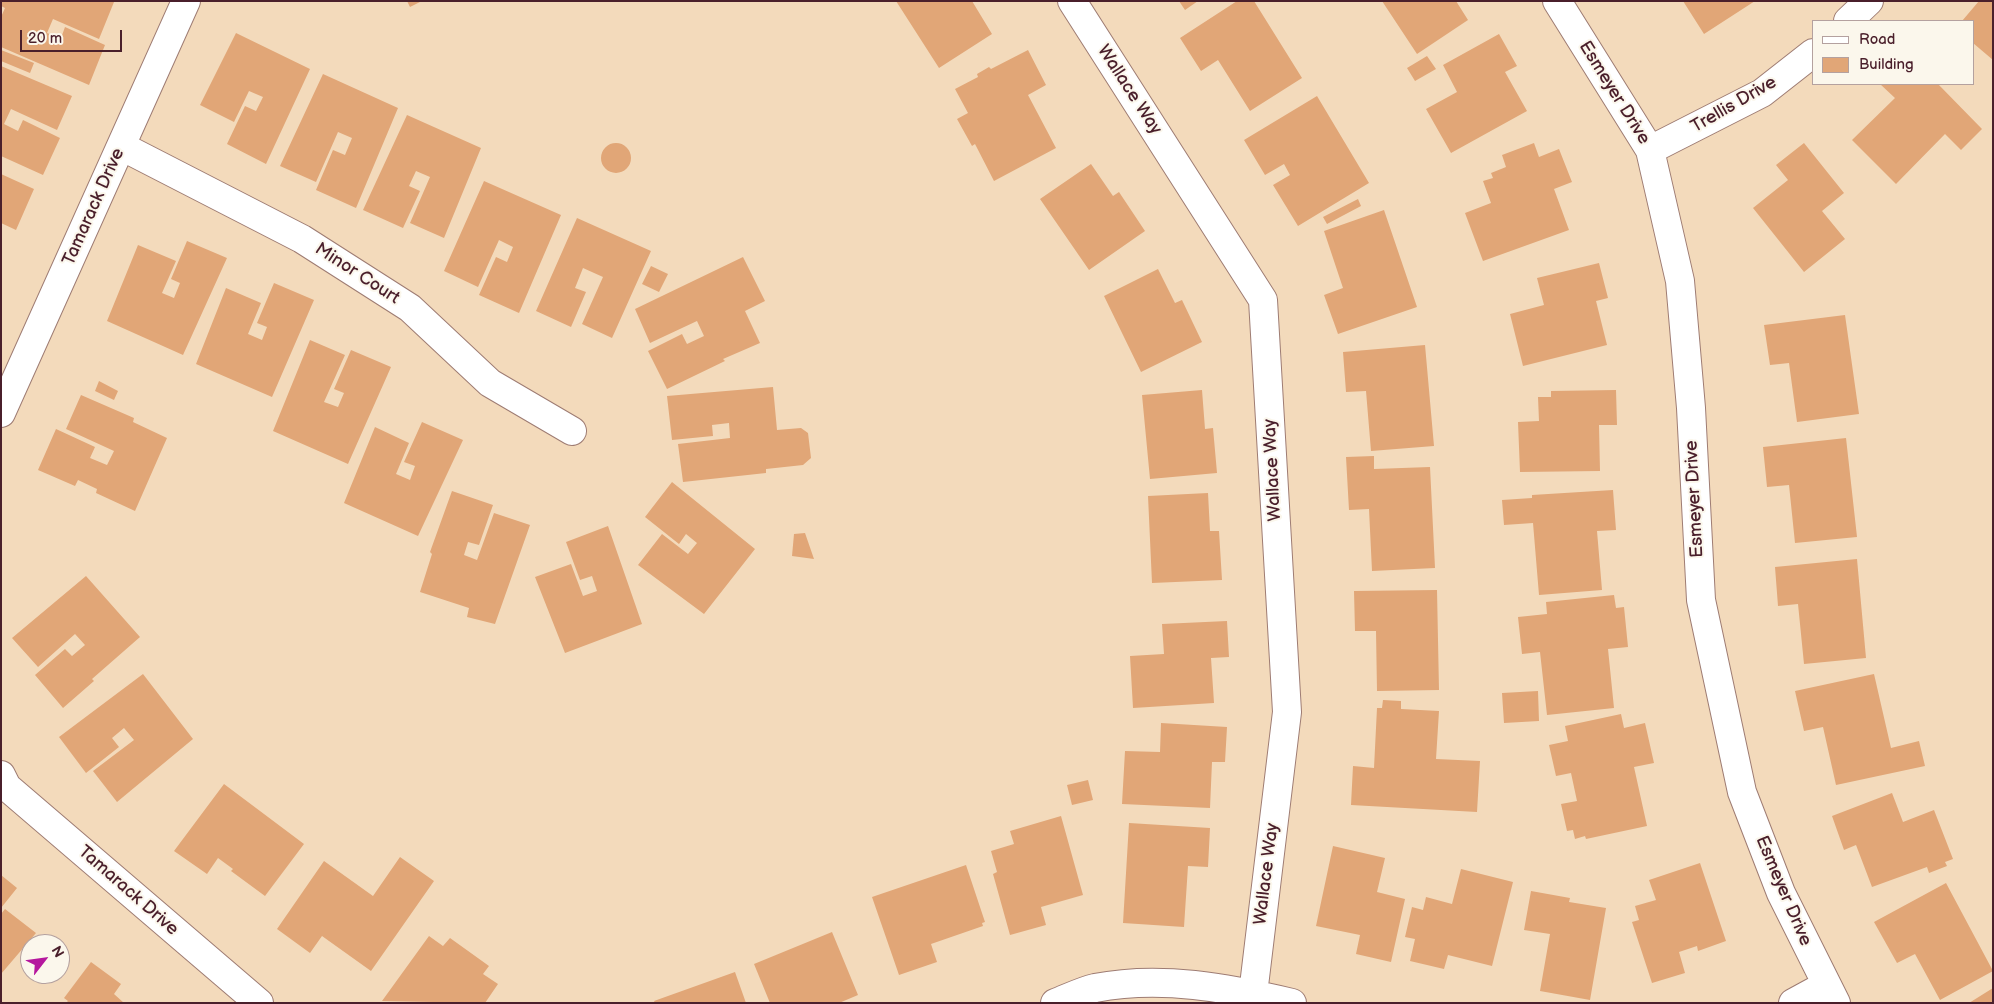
<!DOCTYPE html>
<html>
<head>
<meta charset="utf-8">
<style>
	body { margin:0 }
	#map { position:relative; width:1994px; height:1004px; overflow:hidden; background:#f3dabb; font-family:"Balsamiq Sans",sans-serif }
	canvas { display:block }
	.frame { position:absolute; inset:0; border:2px solid #4a1f2b; pointer-events:none }
	.legend { position:absolute; left:1812px; top:20px; width:162px; height:65px; box-sizing:border-box; background:#fbf7ec; border:1px solid #b4a19f; margin:0; padding:6px 9px; list-style:none; font-size:15px; color:#4a1f2b }
	.legend li { display:flex; align-items:center; gap:10px; height:25px }
	.legend b { width:25px; border:1px solid #b4a19f }
	.north { position:absolute; left:20px; top:934px; width:50px; height:50px; box-sizing:border-box; background:#fbf7ec; border:1px solid #b4a19f; border-radius:50%; rotate:60deg; font-size:14px; font-weight:700; line-height:20px; text-align:center; color:#4a1f2b }
	.north::after { content:''; display:block; margin:auto; width:18px; height:22px; background:#b5179e; clip-path:polygon(50% 0,100% 100%,50% 72%,0 100%) }
	.scale { position:absolute; left:20px; top:30px; width:102px; height:22px; box-sizing:border-box; border:2px solid #4a1f2b; border-top:0; padding-left:6px; font-size:15px; line-height:18px; white-space:nowrap; color:#4a1f2b; -webkit-text-stroke:4px #fbf7ec; paint-order:stroke }
</style>
</head>
<body>
<div id="map">
<canvas width="1994" height="1004"></canvas>
<div class="frame"></div>
<ul class="legend">
<li><b style="height:6px;background:#fff"></b>Road</li>
<li><b style="height:14px;background:#e1a677"></b>Building</li>
</ul>
<div class="north">N</div>
<div class="scale">20 m</div>
</div>
<script>
const context = document.querySelector('canvas').getContext('2d');
context.lineJoin = 'round';
function fill(path, color) { context.fillStyle = color; context.fill(path, 'evenodd'); }
function stroke(path, color, width, dash) { context.strokeStyle = color; context.lineWidth = width; context.lineCap = dash ? 'butt' : 'round'; context.setLineDash(dash || []); context.stroke(path); }
function write(font, color, halo, rows, align = 'center') {
  context.font = font + ' "Balsamiq Sans",sans-serif'; context.lineWidth = 4; context.setLineDash([]); context.textBaseline = 'middle'; context.strokeStyle = halo; context.fillStyle = color; for (const [text, x, y, turn = 0] of rows) {
    context.save(); context.translate(x, y); context.rotate((+turn || 0) * Math.PI / 180); context.textAlign = isNaN(turn) ? turn : align; if (halo) context.strokeText(text, 0, 0); context.fillText(text, 0, 0); context.restore();
  }
}
fill(new Path2D(`
	M 1,1 L 114,2 L 99,39 L 53,19 L 47,33 L 61,38 L 65,27 L 105,45 L 89,85 L 1,47 L 1,17 L 5,8 L 1,6 Z
	M 407,1 L 422,1 L 410,7 Z
	M 896,1 L 972,1 L 992,34 L 939,68 Z
	M 1179,1 L 1198,1 L 1185,10 Z
	M 1237,1 L 1254,1 L 1302,78 L 1250,111 L 1218,60 L 1201,71 L 1180,38 Z
	M 1382,1 L 1456,1 L 1468,20 L 1417,54 Z
	M 1683,1 L 1755,1 L 1704,34 Z
	M 1979,1 L 1993,1 L 1993,60 L 1973,43 L 1973,21 L 1962,21 Z
	M 236,33 L 310,69 L 266,164 L 227,144 L 245,106 L 256,111 L 263,97 L 249,91 L 234,122 L 200,105 Z
	M 1499,34 L 1517,66 L 1505,72 L 1527,111 L 1451,153 L 1426,109 L 1457,92 L 1443,65 Z
	M 1,50 L 34,63 L 30,73 L 1,61 Z
	M 1028,50 L 1046,85 L 1028,95 L 1056,148 L 994,181 L 975,144 L 972,146 L 957,119 L 968,113 L 955,89 L 978,77 L 977,74 L 989,67 L 991,69 Z
	M 1427,56 L 1436,69 L 1415,81 L 1407,68 Z
	M 1,66 L 72,96 L 57,130 L 11,109 L 4,124 L 18,131 L 23,120 L 60,138 L 43,175 L 1,156 Z
	M 323,74 L 398,108 L 356,208 L 316,190 L 333,150 L 345,155 L 352,138 L 338,132 L 316,182 L 280,166 Z
	M 1880,84 L 1938,84 L 1982,129 L 1961,150 L 1945,134 L 1896,184 L 1852,140 L 1895,98 Z
	M 1317,96 L 1369,183 L 1298,226 L 1273,185 L 1290,175 L 1284,164 L 1265,175 L 1244,140 Z
	M 407,115 L 481,148 L 444,238 L 410,223 L 430,177 L 416,171 L 409,186 L 420,191 L 403,228 L 363,210 Z
	M601 158a15 15 0 1 1 30 0a15 15 0 1 1-30 0Z
	M 1534,143 L 1539,157 L 1559,149 L 1572,182 L 1554,189 L 1569,230 L 1483,261 L 1465,213 L 1491,203 L 1483,181 L 1493,178 L 1491,173 L 1506,167 L 1502,155 Z
	M 1804,143 L 1844,193 L 1822,211 L 1845,239 L 1804,272 L 1753,208 L 1788,180 L 1776,165 Z
	M 1091,164 L 1113,196 L 1119,192 L 1145,231 L 1089,270 L 1040,199 Z
	M 1,174 L 34,189 L 16,230 L 1,223 Z
	M 484,181 L 561,215 L 519,313 L 479,295 L 496,257 L 507,262 L 513,247 L 499,240 L 478,287 L 444,271 Z
	M 1358,199 L 1361,206 L 1327,224 L 1323,217 Z
	M 1384,210 L 1417,307 L 1338,334 L 1324,295 L 1343,288 L 1324,231 Z
	M 577,218 L 651,251 L 612,338 L 582,324 L 603,277 L 583,268 L 575,288 L 586,292 L 571,327 L 536,311 Z
	M 187,241 L 227,258 L 183,355 L 107,321 L 138,245 L 176,261 L 162,293 L 174,298 L 180,283 L 171,279 Z
	M 743,257 L 765,301 L 745,311 L 760,343 L 723,359 L 725,361 L 667,389 L 648,351 L 682,334 L 687,344 L 704,336 L 697,321 L 650,343 L 635,309 Z
	M 1599,263 L 1608,298 L 1596,301 L 1607,345 L 1523,366 L 1510,314 L 1544,305 L 1537,278 Z
	M 651,266 L 668,274 L 659,292 L 642,284 Z
	M 1158,269 L 1175,303 L 1182,300 L 1202,342 L 1141,372 L 1104,296 Z
	M 274,283 L 314,300 L 272,397 L 196,364 L 226,288 L 261,303 L 248,334 L 262,340 L 267,327 L 257,323 Z
	M 1845,315 L 1859,414 L 1797,422 L 1789,363 L 1770,365 L 1764,325 Z
	M 310,340 L 345,355 L 324,402 L 338,407 L 344,393 L 334,389 L 351,350 L 391,367 L 348,464 L 273,431 Z
	M 1425,345 L 1434,446 L 1371,451 L 1366,391 L 1346,392 L 1343,352 Z
	M 99,381 L 118,391 L 114,400 L 95,391 Z
	M 773,387 L 777,430 L 801,428 L 808,433 L 811,458 L 803,465 L 766,469 L 766,473 L 683,482 L 678,444 L 730,438 L 729,423 L 712,425 L 713,436 L 672,440 L 667,396 Z
	M 1202,390 L 1205,429 L 1213,428 L 1217,473 L 1150,479 L 1142,395 Z
	M 1616,390 L 1617,425 L 1599,425 L 1600,471 L 1520,472 L 1518,422 L 1539,421 L 1538,397 L 1551,397 L 1551,391 Z
	M 81,395 L 134,418 L 133,422 L 167,438 L 135,511 L 96,493 L 97,489 L 78,480 L 75,486 L 38,470 L 56,429 L 95,447 L 90,458 L 107,465 L 114,451 L 66,429 Z
	M 422,422 L 463,440 L 418,536 L 344,503 L 375,427 L 409,443 L 396,474 L 410,480 L 415,466 L 404,462 Z
	M 1846,438 L 1857,537 L 1795,543 L 1789,485 L 1767,487 L 1763,447 Z
	M 1374,456 L 1374,469 L 1430,467 L 1435,568 L 1372,571 L 1369,509 L 1349,510 L 1346,457 Z
	M 672,482 L 755,549 L 704,614 L 638,565 L 662,534 L 688,554 L 697,543 L 686,534 L 679,544 L 645,517 Z
	M 1613,490 L 1616,530 L 1597,531 L 1602,590 L 1539,595 L 1533,523 L 1504,525 L 1502,500 L 1532,498 L 1532,495 Z
	M 452,491 L 493,505 L 479,545 L 468,542 L 464,555 L 477,560 L 494,513 L 530,525 L 495,624 L 467,617 L 469,608 L 420,592 L 432,554 L 430,552 Z
	M 1208,493 L 1210,531 L 1219,531 L 1222,580 L 1152,583 L 1148,496 Z
	M 608,526 L 642,624 L 565,653 L 535,577 L 571,564 L 583,596 L 597,591 L 592,576 L 580,580 L 566,542 Z
	M 805,533 L 814,559 L 792,556 L 794,534 Z
	M 1857,559 L 1866,658 L 1804,664 L 1798,604 L 1778,606 L 1775,567 Z
	M 86,576 L 140,637 L 92,679 L 94,681 L 63,708 L 35,675 L 65,649 L 72,656 L 85,645 L 75,634 L 38,667 L 12,638 Z
	M 1437,590 L 1439,690 L 1377,691 L 1376,631 L 1355,631 L 1354,591 Z
	M 1614,595 L 1616,608 L 1624,607 L 1628,647 L 1608,649 L 1614,708 L 1547,715 L 1540,652 L 1522,654 L 1518,617 L 1547,614 L 1546,602 Z
	M 1227,621 L 1229,657 L 1211,658 L 1214,703 L 1133,708 L 1130,656 L 1164,654 L 1162,624 Z
	M 143,674 L 193,739 L 117,802 L 93,771 L 134,740 L 124,728 L 112,738 L 119,747 L 86,773 L 59,737 Z
	M 1874,674 L 1891,748 L 1919,741 L 1925,766 L 1836,785 L 1823,727 L 1804,731 L 1795,691 Z
	M 1538,691 L 1539,721 L 1504,723 L 1502,693 Z
	M 1383,700 L 1401,701 L 1401,709 L 1439,711 L 1436,759 L 1480,761 L 1477,812 L 1351,805 L 1353,766 L 1374,768 L 1377,708 L 1382,708 Z
	M 1621,714 L 1624,728 L 1645,723 L 1654,763 L 1634,767 L 1647,826 L 1586,839 L 1585,836 L 1575,839 L 1573,830 L 1567,831 L 1561,804 L 1577,801 L 1571,773 L 1556,776 L 1549,745 L 1568,741 L 1565,726 Z
	M 1161,723 L 1227,727 L 1225,762 L 1212,762 L 1210,808 L 1122,804 L 1125,751 L 1160,752 Z
	M 1088,780 L 1093,800 L 1072,805 L 1067,785 Z
	M 224,784 L 304,844 L 265,896 L 231,871 L 233,869 L 218,858 L 207,874 L 174,851 Z
	M 1892,793 L 1903,822 L 1934,810 L 1953,859 L 1945,862 L 1947,866 L 1929,873 L 1927,867 L 1872,887 L 1856,845 L 1844,850 L 1832,816 Z
	M 1061,816 L 1083,895 L 1041,907 L 1046,925 L 1010,935 L 993,874 L 997,872 L 991,851 L 1014,844 L 1010,831 Z
	M 1129,823 L 1210,828 L 1208,867 L 1188,866 L 1184,927 L 1123,923 Z
	M 1333,846 L 1385,858 L 1377,892 L 1405,899 L 1391,962 L 1356,954 L 1360,935 L 1316,926 Z
	M 400,857 L 434,881 L 371,971 L 322,936 L 310,953 L 277,929 L 324,861 L 373,896 Z
	M 1700,863 L 1726,941 L 1698,951 L 1697,946 L 1679,952 L 1685,973 L 1652,983 L 1632,922 L 1639,920 L 1635,906 L 1656,900 L 1649,880 Z
	M 966,865 L 985,922 L 982,923 L 983,926 L 931,944 L 937,962 L 899,975 L 872,897 Z
	M 1461,869 L 1513,882 L 1492,966 L 1448,955 L 1444,969 L 1410,961 L 1415,939 L 1405,937 L 1412,907 L 1423,910 L 1426,897 L 1452,904 Z
	M 1,875 L 17,888 L 1,908 Z
	M 1946,883 L 1993,971 L 1940,1000 L 1915,954 L 1897,963 L 1874,922 Z
	M 1531,891 L 1570,898 L 1569,902 L 1606,908 L 1590,1000 L 1540,991 L 1550,934 L 1524,930 Z
	M 5,909 L 36,933 L 1,974 L 1,914 Z
	M 832,932 L 858,995 L 839,1003 L 770,1003 L 754,964 Z
	M 429,936 L 443,946 L 450,938 L 489,966 L 483,974 L 498,984 L 485,1003 L 382,1001 Z
	M 91,962 L 121,984 L 114,994 L 124,1003 L 66,1003 L 68,1001 L 64,998 Z
	M 735,972 L 746,1003 L 655,1003 L 654,1001 Z
	M 1993,988 L 1993,1003 L 1969,1003 Z`), '#e1a677');
const minor = new Path2D(`
	M 1072,1 L 1263,300 L 1287,712 L 1253,994
	M 1557,1 L 1650,150 L 1680,281 L 1691,408 L 1701,600 L 1742,792 L 1781,893 L 1836,1003
	M 1848,21 L 1869,1
	M 121,146 L 302,239 L 410,308 L 490,383 L 572,431
	M 1650,150 L 1762,93 L 1813,53
	M 1,413 L 186,1
	M 1,775 L 7,787 L 259,1003
	M 1055,1003 C 1068,998 1082,991 1095,988 C 1161,975 1228,988 1292,1003
	M 1793,1003 L 1826,985`);
stroke(minor, '#9e7c73', 30);
stroke(minor, '#fff', 28);
write('18px', '#4a1f2b', '#fbf7ec', [
	["Wallace Way",1129,90,57],
	["Esmeyer Drive",1614,93,58],
	["Trellis Drive",1734,105,-30],
	["Tamarack Drive",94,207,-66],
	["Minor Court",357,274,33],
	["Wallace Way",1273,470,-93],
	["Esmeyer Drive",1695,499,-93],
	["Wallace Way",1267,874,-83],
	["Tamarack Drive",128,891,41],
	["Esmeyer Drive",1783,891,67]
]);
</script>
</body>
</html>
